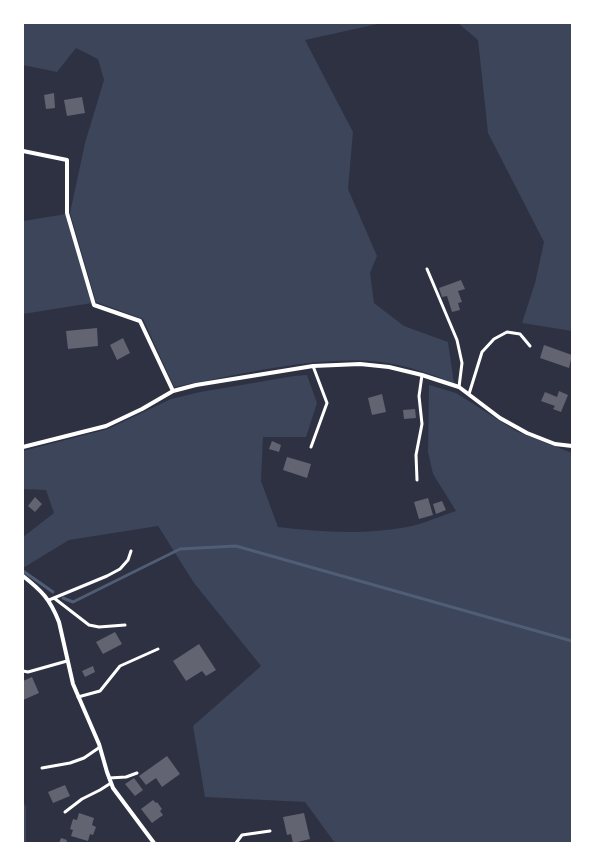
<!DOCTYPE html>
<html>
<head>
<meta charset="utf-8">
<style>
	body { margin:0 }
	#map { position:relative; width:595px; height:866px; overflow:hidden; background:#2d3142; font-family:"Crimson Pro",serif }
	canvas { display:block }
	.frame { position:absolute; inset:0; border:24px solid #fff; pointer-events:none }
</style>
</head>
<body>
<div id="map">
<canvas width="595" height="866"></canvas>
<div class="frame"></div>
</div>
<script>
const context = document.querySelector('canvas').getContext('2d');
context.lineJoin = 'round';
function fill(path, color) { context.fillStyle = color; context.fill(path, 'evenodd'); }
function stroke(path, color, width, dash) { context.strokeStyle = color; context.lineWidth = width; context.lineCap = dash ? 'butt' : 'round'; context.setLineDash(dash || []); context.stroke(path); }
fill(new Path2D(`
	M 23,23 L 382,23 L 305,40 L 353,132 L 348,189 L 377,256 L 370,273 L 374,303 L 404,326 L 448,342 L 454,383 C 430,374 406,365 381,362 C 315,355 239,375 174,387 L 143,319 L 96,302 L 70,213 L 85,143 L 104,80 L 98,59 L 76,48 L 57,72 L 23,65 Z
	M 458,23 L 572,23 L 572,331 L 522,323 L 535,283 L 544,242 L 488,133 L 478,40 Z
	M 66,214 L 92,303 L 23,314 L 23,221 Z
	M 307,375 L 317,403 L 306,437 L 263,437 L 261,481 L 278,527 C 321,532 364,535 407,527 C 423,524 440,516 456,511 L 433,474 L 428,452 L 429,385 L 456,393 L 516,431 L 572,453 L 572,843 L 335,843 L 305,802 L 205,797 L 193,726 L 261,666 L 194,583 L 158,526 L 69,540 L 23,568 L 23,537 L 54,513 L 46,490 L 23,489 L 23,451 L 108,429 L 171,399 L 200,392 L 294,376 Z
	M 23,800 L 26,807 L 26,843 L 23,843 Z`), '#3c4559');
stroke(new Path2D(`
	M 23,571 L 53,592
	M 63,598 L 73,602 L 180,549 L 236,546 L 572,641`), '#4f5d75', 3);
fill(new Path2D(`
	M 54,93 L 55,108 L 46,109 L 44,95 Z
	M 82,97 L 85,113 L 67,116 L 64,100 Z
	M 461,280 L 465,289 L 458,291 L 462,302 L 458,303 L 460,310 L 452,312 L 447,296 L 442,297 L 439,288 Z
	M 97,328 L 98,346 L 68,349 L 66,331 Z
	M 123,338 L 130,353 L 117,360 L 110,345 Z
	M 544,345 L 572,355 L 569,368 L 540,358 Z
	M 559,391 L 568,395 L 561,412 L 553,409 L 555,406 L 541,401 L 545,392 L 557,397 Z
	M 382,394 L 386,412 L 372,415 L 368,398 Z
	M 415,409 L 416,418 L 404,419 L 403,410 Z
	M 272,441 L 281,445 L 279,452 L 269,449 Z
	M 287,457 L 311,464 L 307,478 L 283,470 Z
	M 35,497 L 42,504 L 35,512 L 28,506 Z
	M 428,498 L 433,515 L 419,519 L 414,502 Z
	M 442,501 L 446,510 L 436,514 L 433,504 Z
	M 115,632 L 122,644 L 103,654 L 96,642 Z
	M 199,644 L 216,670 L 206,676 L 202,671 L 186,681 L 173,661 Z
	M 93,666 L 95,672 L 85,677 L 82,671 Z
	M 32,677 L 39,693 L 23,700 L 23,681 Z
	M 167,756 L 180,774 L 162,787 L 156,778 L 146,785 L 139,776 Z
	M 134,778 L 143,790 L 135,796 L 125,784 Z
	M 65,785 L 70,796 L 53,803 L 48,792 Z
	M 153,800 L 156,803 L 157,802 L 162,809 L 160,811 L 163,815 L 152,823 L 141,809 Z
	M 79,813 L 94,818 L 92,825 L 96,827 L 93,835 L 90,834 L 88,841 L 71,836 L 73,830 L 70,829 L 73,819 L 77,820 Z
	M 304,813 L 310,839 L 293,843 L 291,834 L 287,835 L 283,817 Z
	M 61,838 L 67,840 L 66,843 L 59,843 Z`), '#626471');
stroke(new Path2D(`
	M 427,269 L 457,340 L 462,363 L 459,387
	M 469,394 L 482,352 L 494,339 L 507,332 L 520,334 L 530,346
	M 311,447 L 327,403 L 313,366
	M 417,480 L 416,455 L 422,424 L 419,396 L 422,375
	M 54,598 L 89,625 L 99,627 L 125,625
	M 49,600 L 107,576 L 120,569 L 128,560 L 131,551
	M 23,671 L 28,672 L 67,661
	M 78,697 L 100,691 L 120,666 L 158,649
	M 42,768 L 70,763 L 84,758 L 100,747
	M 109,778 L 126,777 L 137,773
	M 65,812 L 82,799 L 100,790 L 111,783
	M 236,843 L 242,835 L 270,831`), '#fff', 3);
stroke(new Path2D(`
	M 23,151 L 67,160 L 67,213 L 94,305 L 140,321 L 173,391
	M 23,447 L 106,426 L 142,409 L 173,391 L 196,385 L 313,366 L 360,364 L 389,367 L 422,375 L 459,387 L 500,418 L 527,433 L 555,444 L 572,446
	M 23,576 C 42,591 50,599 59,622 L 73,684 L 99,744 L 107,772 L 113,788 L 154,843`), '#fff', 4);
</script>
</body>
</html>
